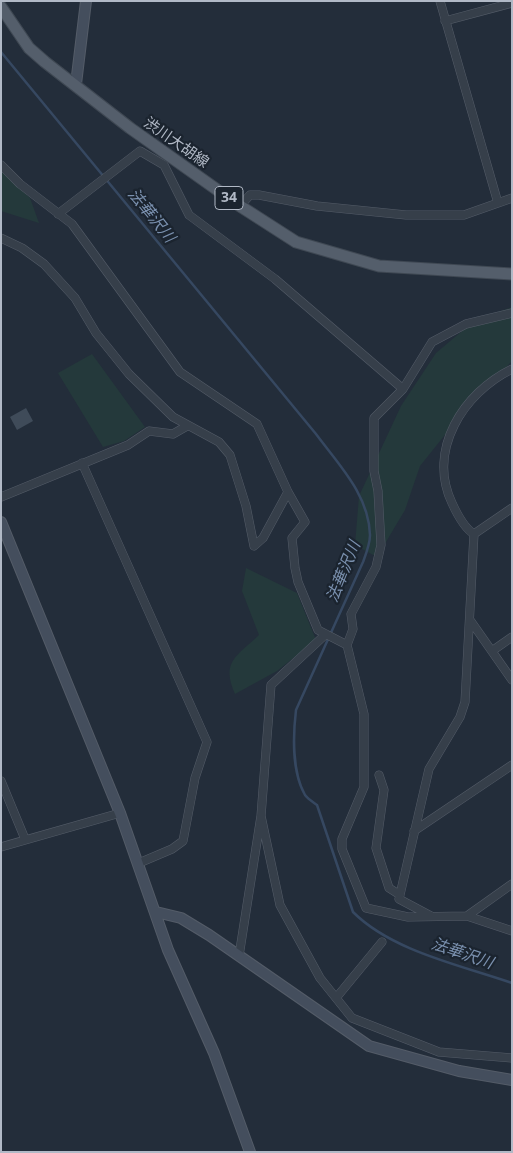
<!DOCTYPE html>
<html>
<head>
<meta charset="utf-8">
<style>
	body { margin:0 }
	#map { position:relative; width:513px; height:1153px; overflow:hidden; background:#232d3a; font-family:"Noto Sans",sans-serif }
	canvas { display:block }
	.frame { position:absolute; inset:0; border:2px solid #b1b9c6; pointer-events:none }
</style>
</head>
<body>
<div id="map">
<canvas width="513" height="1153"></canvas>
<div class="frame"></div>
</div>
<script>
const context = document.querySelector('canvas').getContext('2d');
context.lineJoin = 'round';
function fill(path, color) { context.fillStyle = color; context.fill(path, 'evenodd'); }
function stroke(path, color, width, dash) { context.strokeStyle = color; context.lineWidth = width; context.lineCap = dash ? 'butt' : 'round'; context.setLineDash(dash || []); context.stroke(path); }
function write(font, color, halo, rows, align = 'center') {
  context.font = font + ' "Noto Sans","Noto Sans JP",sans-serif'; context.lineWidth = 4.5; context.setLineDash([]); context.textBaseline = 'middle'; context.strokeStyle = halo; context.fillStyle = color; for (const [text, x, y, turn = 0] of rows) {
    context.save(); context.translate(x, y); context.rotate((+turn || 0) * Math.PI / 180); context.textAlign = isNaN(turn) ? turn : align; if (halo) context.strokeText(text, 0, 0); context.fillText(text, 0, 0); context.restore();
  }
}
fill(new Path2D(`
	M 1,169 L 30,198 L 39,223 L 1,211 Z
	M 512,307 L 512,361 L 444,436 L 420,466 L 405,510 L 377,557 L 355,545 L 359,496 L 401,406 L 436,353 L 474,321 Z
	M 92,354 L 145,427 L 124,441 L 103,447 L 58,373 Z
	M 246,568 L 297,593 L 316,640 L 277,671 L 235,694 C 221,661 236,657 259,635 L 242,591 Z`), '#24393b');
stroke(new Path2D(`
	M 1,52 L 316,434 C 339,465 369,495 370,535 C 370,544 366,554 363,562 L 296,710 C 293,735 292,772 305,795 C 308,799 313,802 317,805 L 353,912 C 392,951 460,965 512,983`), '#364861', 2.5);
fill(new Path2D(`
	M 26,408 L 33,421 L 17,430 L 10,417 Z`), '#3f4b59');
const street = new Path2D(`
	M 440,1 L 498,203
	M 445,21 L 512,3
	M 1,165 L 20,184 L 72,224 L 180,372 L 257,424 L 288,492 L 305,522 L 292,538 L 295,568 L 298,582 L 318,630 L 347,645
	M 240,206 L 250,195 L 259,195 L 317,206 L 406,215 L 464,215 L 512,198
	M 58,214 L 140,151 L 164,165 L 189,215 L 275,279 L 403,389
	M 1,238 L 22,248 L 44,264 L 75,298 L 96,333 L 129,374 L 173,417 L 219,442 L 230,455 L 246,506 L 254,546 L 263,538 L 288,492
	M 512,313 L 466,324 L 432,342 L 403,389 L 374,418 L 374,471 L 378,491 L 381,545 L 376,567 L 351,614 L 353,629 L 347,645 L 364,714 L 364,787 L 342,839 L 342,849 L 366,908 L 408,917 L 467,916 L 512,931
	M 82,463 L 207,742 L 195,778 L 183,841 L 172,849 L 139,863
	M 1,497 L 128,445 L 149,431 L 173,434 L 187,426
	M 474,534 C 464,528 457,514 452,503 C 427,450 463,393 512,369
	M 474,534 L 512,508
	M 470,620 L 512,680
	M 492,651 L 512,637
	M 379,775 L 384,790 L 376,848 L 389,888 L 400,895
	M 1,781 L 25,839
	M 261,816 L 280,905 L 320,978 L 352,1018 L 439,1052 L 512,1058
	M 414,831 L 512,765
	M 1,847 L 120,813
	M 431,916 L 399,899 L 429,769 L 460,717 L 465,702 L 474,534
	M 467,916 L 512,884
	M 239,956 L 261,816 L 271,685 L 326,634
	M 336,998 L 382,942`);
const secondary = new Path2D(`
	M 76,84 L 86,1
	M 1,522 L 120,813 L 168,950 L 214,1053 L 250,1152
	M 156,912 L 181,918 L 209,935 L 369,1046 L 459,1071 L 512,1080`);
const primary = new Path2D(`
	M 1,7 L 29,48 L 45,62 L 130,128 L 240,206 L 296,242 L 379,266 L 512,274`);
stroke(street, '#545c68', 9);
stroke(secondary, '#545c68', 12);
stroke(primary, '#3f4853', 13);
stroke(street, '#363f4a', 8);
stroke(secondary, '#444e5d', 10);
stroke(primary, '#545e6b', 11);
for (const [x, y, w] of [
	[229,198,28]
]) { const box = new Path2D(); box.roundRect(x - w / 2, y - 11.5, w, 23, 4); context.fillStyle = '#1b242f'; context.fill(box); stroke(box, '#b1b9c6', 1); }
write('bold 14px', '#b1b9c6', null, [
	["34",229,198]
]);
write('15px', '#b1b9c6', '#1b242f', [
	["渋川大胡線",176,143,35]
]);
write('italic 16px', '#7a90ae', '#1b242f', [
	["法華沢川",151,216,51],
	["法華沢川",344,572,-68],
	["法華沢川",462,954,19]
]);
</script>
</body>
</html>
